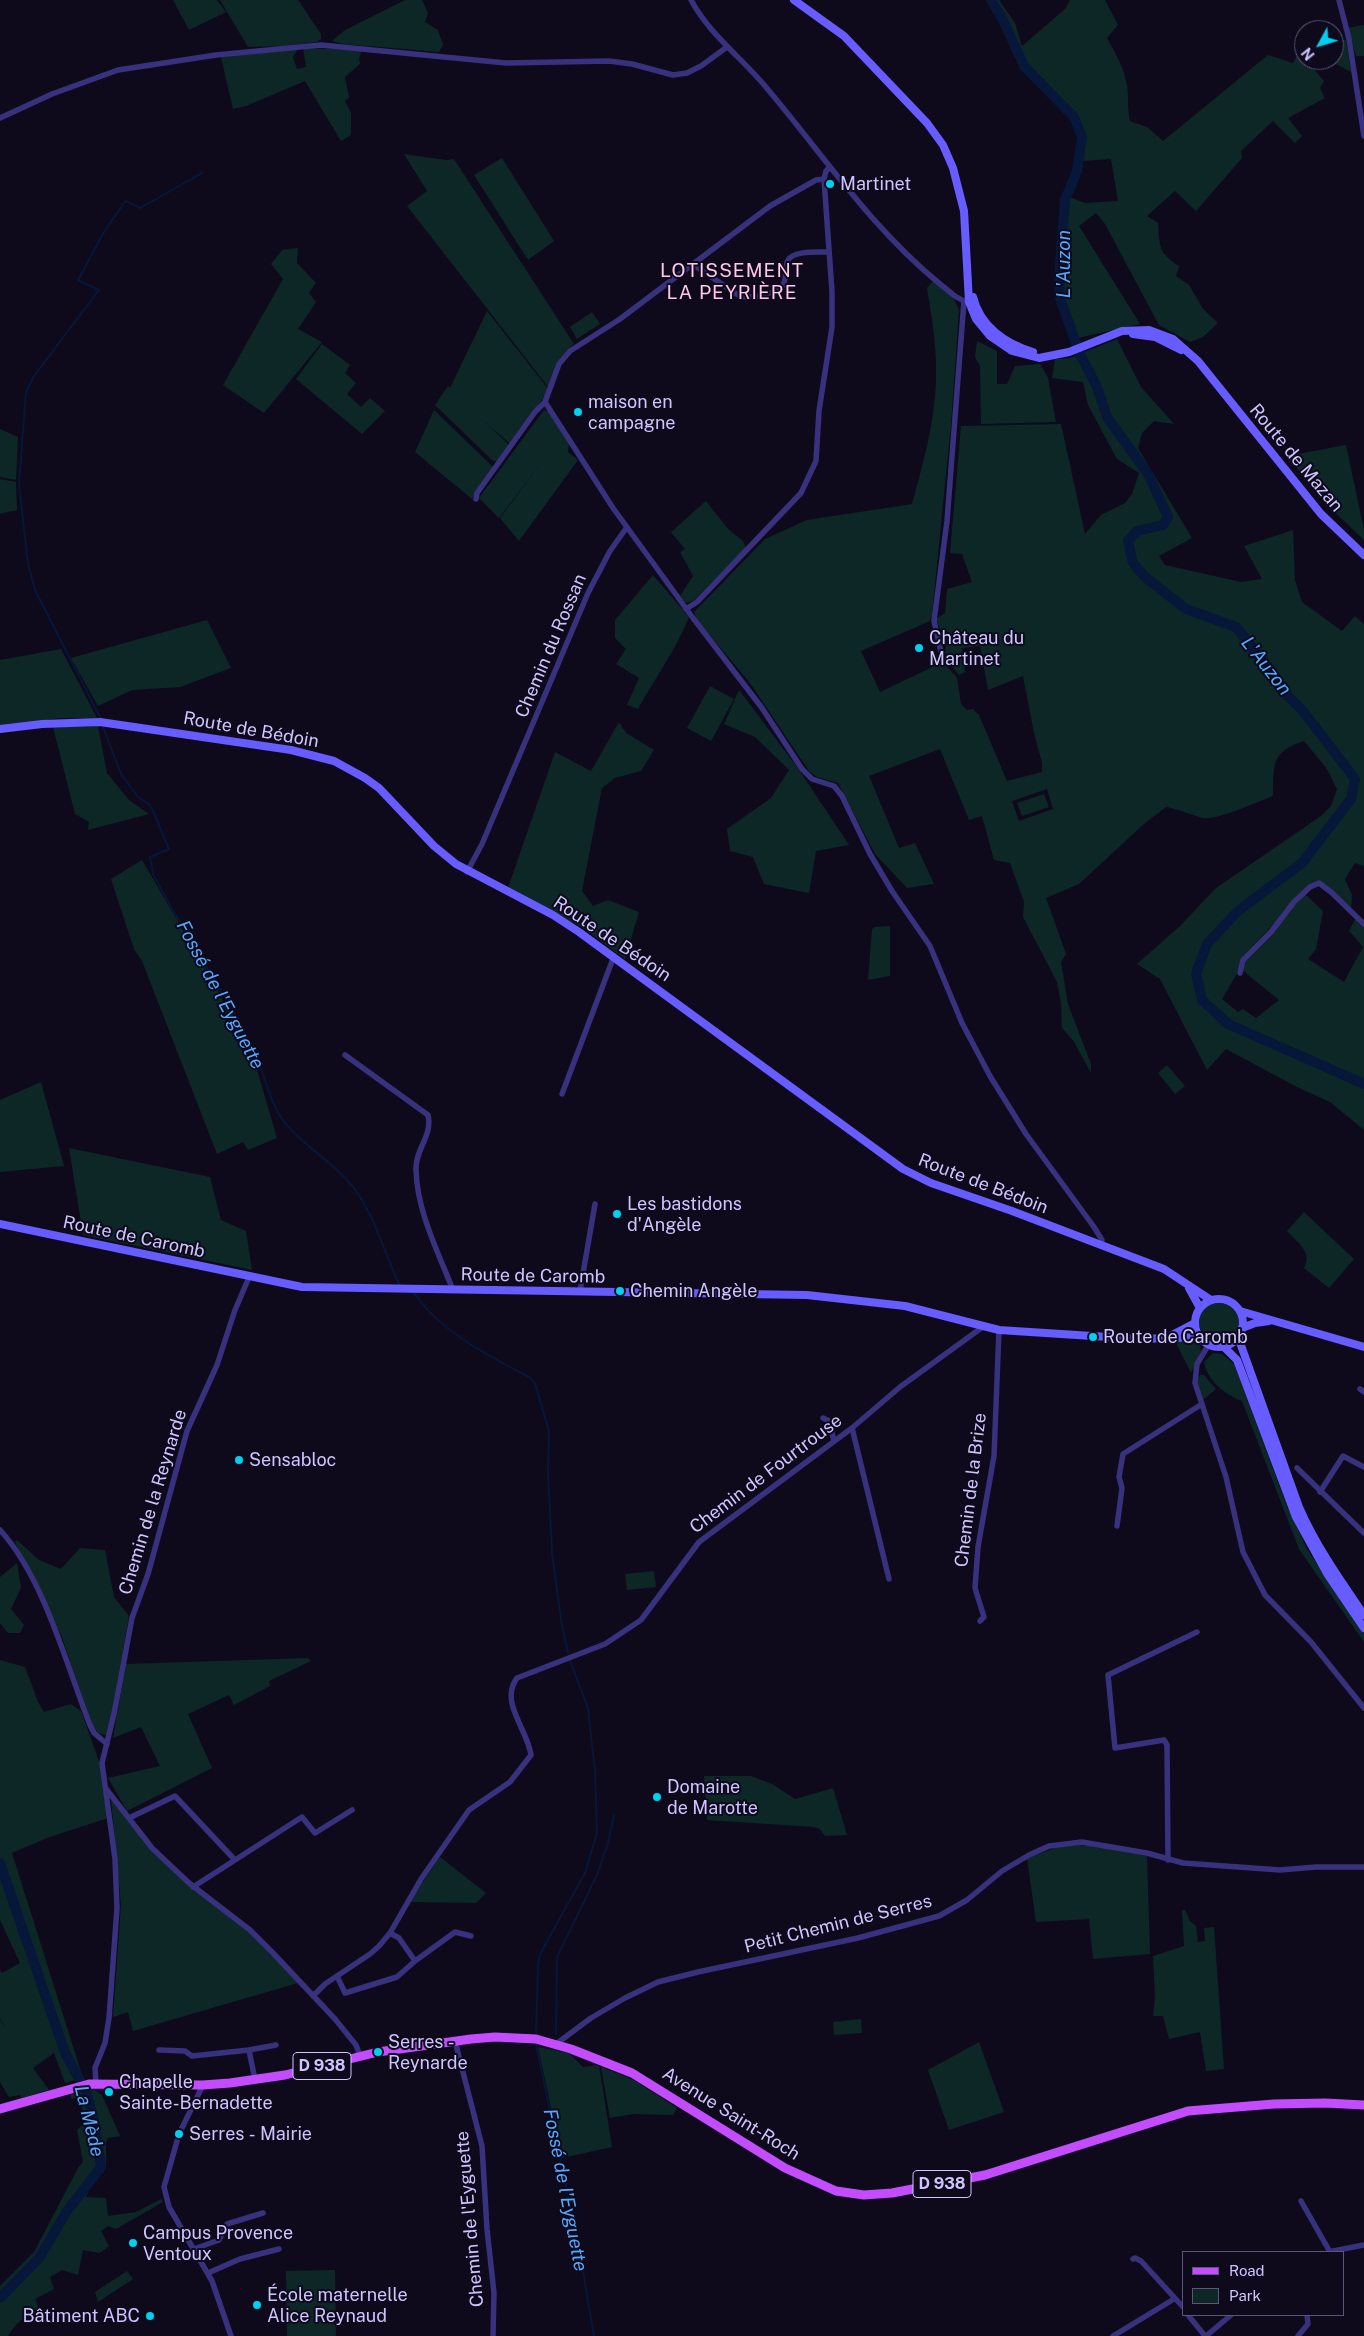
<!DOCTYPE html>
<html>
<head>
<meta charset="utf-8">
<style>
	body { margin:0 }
	#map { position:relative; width:1364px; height:2336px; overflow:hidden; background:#0e0a1c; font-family:"Public Sans",sans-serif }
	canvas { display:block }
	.legend { position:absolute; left:1182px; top:2251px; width:162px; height:65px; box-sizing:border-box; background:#0e0a1c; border:1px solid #5b5577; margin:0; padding:6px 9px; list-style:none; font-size:15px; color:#cec5ff }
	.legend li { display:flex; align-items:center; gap:10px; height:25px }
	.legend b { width:25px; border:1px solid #5b5577 }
	.north { position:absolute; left:1294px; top:20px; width:50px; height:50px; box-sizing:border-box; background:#0e0a1c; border:1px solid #5b5577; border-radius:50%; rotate:231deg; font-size:14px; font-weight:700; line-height:20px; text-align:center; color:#cec5ff }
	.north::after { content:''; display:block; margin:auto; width:18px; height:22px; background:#00d0f0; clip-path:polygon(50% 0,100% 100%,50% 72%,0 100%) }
</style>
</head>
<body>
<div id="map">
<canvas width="1364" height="2336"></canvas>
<ul class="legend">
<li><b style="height:6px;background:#c34cff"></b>Road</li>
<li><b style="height:14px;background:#0d2727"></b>Park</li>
</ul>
<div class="north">N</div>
</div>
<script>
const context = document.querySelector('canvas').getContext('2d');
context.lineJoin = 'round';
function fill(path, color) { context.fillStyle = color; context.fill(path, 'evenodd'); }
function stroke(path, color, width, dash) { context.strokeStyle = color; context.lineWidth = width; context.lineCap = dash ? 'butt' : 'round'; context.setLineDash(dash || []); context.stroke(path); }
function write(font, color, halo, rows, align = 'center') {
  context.font = font + ' "Public Sans",sans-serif'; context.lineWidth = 4; context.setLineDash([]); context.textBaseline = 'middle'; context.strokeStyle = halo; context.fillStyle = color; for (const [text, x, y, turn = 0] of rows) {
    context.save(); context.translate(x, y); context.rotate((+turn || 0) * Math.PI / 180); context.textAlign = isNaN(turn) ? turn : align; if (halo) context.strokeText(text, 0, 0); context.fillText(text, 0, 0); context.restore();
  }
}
fill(new Path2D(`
	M 173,0 L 217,0 L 226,12 L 189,30 Z
	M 220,0 L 298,0 L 321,34 L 321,39 L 317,42 L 283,46 L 248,47 Z
	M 405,0 L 422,0 L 428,13 L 425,22 L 438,30 L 443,45 L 439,52 L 344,44 L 332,41 L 345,30 Z
	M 994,0 L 999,0 L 1015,23 L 1022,46 L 1065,9 L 1070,0 L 1105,0 L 1118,25 L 1107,38 C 1115,53 1125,69 1127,86 C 1129,98 1127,109 1130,121 L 1147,127 L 1163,141 L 1268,55 L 1293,63 L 1304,43 L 1304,60 L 1334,60 L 1334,41 L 1346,40 L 1351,72 L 1336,64 L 1320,61 L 1313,68 L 1324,81 L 1320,88 L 1325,98 L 1288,118 L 1302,136 L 1295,143 L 1273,121 L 1241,151 L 1242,158 L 1196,211 L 1175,191 L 1147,216 L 1158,223 C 1160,248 1158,252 1179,266 L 1176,276 L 1189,285 L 1203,309 L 1218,323 L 1203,337 L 1190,342 L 1159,325 L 1105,224 L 1096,213 L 1079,226 L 1140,324 L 1078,338 L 1064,298 L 1063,266 L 1067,200 L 1069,197 L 1085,203 L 1118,201 L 1111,159 L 1083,161 L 1085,135 L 1076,116 L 1025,64 Z
	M 1364,25 L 1364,56 L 1356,56 L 1348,28 Z
	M 303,48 L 362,50 L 359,58 L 360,64 L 345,77 L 349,98 L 345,101 L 351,113 L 351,135 L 341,141 L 305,81 L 246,106 L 233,109 L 221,57 L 298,49 L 293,57 L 297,69 L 306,67 Z
	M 404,154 L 446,160 L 454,159 L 574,344 C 557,358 555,367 549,388 L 407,206 L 427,191 Z
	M 502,158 L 554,241 L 528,260 L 474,175 Z
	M 298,248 L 297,263 L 316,283 L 309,293 L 316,302 L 298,329 L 322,342 L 264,413 L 223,385 L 283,279 L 271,264 L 282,250 Z
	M 933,281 L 953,297 L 959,310 L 951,424 L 932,614 L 930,621 L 861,651 L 880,692 L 943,662 L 957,678 L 961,704 L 967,710 L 973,709 L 979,715 L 1007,781 L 1042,772 L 1042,763 L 1034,733 L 1023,676 L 988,690 L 980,646 L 962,648 L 965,672 L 959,675 L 945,657 L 946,644 L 936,619 L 945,613 L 947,589 L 972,582 L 962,554 L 950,553 L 961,426 L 1061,424 L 1085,534 L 1101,515 L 1125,503 L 1132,494 L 1139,473 L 1117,459 L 1088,405 L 1083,382 L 1052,378 L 1055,359 L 1070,358 L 1117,339 L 1141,387 L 1174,424 L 1154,421 L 1142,433 L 1138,448 L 1192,538 L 1159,556 L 1165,565 L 1241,582 L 1262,579 L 1244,546 L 1293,530 L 1295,580 L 1302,602 L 1342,631 L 1355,616 L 1364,624 L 1364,866 L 1355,863 L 1345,879 L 1352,895 L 1351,909 L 1320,881 L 1311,885 L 1241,958 L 1238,972 L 1222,999 L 1238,1012 L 1243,1009 L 1256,1018 L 1279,1000 L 1242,970 L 1244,961 L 1305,894 L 1323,911 L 1316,949 L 1308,959 L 1344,982 L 1363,947 L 1349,931 L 1356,918 L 1364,927 L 1364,1130 L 1330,1102 L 1299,1088 L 1226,1049 L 1207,1070 L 1160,979 L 1137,964 L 1180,926 L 1216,888 L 1321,816 L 1331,806 L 1337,789 L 1327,769 L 1304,741 C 1270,752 1274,765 1273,796 C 1260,801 1215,821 1203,818 C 1191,815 1179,809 1166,807 L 1145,823 L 1079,884 L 1046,898 L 1066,954 L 1061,962 L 1068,1004 L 1091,1064 L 1091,1073 L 1074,1042 L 1062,1028 L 1061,1003 L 1057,982 L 1023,917 L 1024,902 L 1010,863 L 994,860 L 982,816 L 969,820 L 940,749 L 869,776 L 899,848 L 915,843 L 934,884 L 907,888 L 875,854 L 838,783 L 817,777 L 809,771 L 750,683 L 697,620 L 694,612 L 765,539 L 807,520 L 912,504 C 923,463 935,422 936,379 C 937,349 932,318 927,288 ZM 1047,789 L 1053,809 L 1019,821 L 1012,801 Z
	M 487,311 L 549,390 L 510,444 L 482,419 L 509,445 L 497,461 L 493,461 L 435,405 L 448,386 L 450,388 Z
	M 592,312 L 600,324 L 577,339 L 570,327 Z
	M 977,341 L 997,351 L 997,384 L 1007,384 L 1015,366 L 1040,364 L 1048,378 L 1056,422 L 981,424 L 980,366 L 975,357 Z
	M 322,344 L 350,365 L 345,373 L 356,383 L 347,394 L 361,407 L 370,398 L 385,411 L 362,434 L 296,379 Z
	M 434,410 L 493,467 L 472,499 L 415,452 Z
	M 544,410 L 549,412 L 569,442 L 568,452 L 578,460 L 519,541 L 500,518 L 545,458 L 499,518 L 479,498 Z
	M 0,429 L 18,437 L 16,480 L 0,477 Z
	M 1346,445 L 1364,530 L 1364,540 L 1325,503 L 1287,456 Z
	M 0,479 L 16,482 L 17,510 L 0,514 Z
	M 706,501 L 728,529 L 743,541 L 746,548 L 693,601 L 686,603 L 680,596 L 693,576 L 680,552 L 685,549 L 671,532 Z
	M 653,575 L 689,617 C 676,650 655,678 638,709 L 627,705 L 639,678 L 616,664 L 626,649 L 615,638 L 615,620 Z
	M 207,620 L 231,668 L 180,687 L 132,690 L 98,706 L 71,658 Z
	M 61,649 L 97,718 L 61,718 L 0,726 L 0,660 Z
	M 710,686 L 734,699 L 711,741 L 687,728 Z
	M 739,690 L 797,767 L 849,845 L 816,851 L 809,893 L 764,884 L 753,857 L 730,851 L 727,829 L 771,798 L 789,770 L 755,737 L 724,724 Z
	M 619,722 L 626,733 L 654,750 L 641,771 L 615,778 L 602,788 L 582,891 L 593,906 L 608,900 L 639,912 L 625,959 L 583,928 L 508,888 L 555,752 L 591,771 Z
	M 98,726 L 107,773 L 129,800 L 149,814 L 88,830 L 89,822 L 75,814 L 53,727 Z
	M 1044,794 L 1049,807 L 1022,816 L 1017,803 Z
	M 142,860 L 210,976 L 255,1063 L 277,1138 L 248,1150 L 243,1142 L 217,1154 L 142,961 L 134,949 L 111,879 Z
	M 890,926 L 890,976 L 868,980 L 872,929 L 875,927 Z
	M 1167,1065 L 1185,1086 L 1175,1094 L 1158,1073 Z
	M 41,1082 L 64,1166 L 0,1172 L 0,1100 Z
	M 69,1148 L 210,1177 L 221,1220 L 246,1231 L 252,1270 L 83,1235 Z
	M 1304,1212 L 1354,1259 L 1329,1288 L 1304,1268 C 1313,1252 1297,1242 1287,1231 Z
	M1199 1323a20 20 0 1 1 40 0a20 20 0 1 1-40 0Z
	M 1193,1340 L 1200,1344 L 1201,1351 L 1191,1373 L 1175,1341 Z
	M 1213,1353 L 1222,1354 L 1234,1364 L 1286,1504 L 1307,1549 L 1364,1633 L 1364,1642 L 1299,1549 L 1242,1401 C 1226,1395 1207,1381 1204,1362 Z
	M 1200,1375 L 1204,1375 L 1216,1389 L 1203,1400 L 1196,1380 Z
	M 17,1540 L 39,1560 L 61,1569 L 80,1548 L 105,1550 L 114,1597 L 129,1616 L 109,1732 L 105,1735 L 98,1733 L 92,1725 L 62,1637 L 15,1542 Z
	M 17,1563 L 21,1588 L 11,1609 L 24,1625 L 20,1633 L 8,1633 L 0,1623 L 0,1577 Z
	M 654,1571 L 656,1587 L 627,1590 L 625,1574 Z
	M 308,1658 L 311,1661 L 269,1681 L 270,1686 L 234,1705 L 229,1695 L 188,1714 L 212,1768 L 127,1811 L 108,1778 L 160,1766 L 141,1727 L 113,1738 L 126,1664 Z
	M 0,1660 L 25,1667 L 38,1702 L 44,1712 L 71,1704 L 81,1711 L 100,1764 L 108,1818 L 47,1838 L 12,1853 L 83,2078 L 65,2083 L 54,2053 L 33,2068 L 49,2090 L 22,2098 L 20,2095 L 9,2097 L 0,2082 L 0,2020 L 8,2031 L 0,2019 L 0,1970 L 2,1973 L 20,1963 L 0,1920 Z
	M 704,1776 L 751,1776 L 772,1784 L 795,1799 L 833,1788 L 847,1835 L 825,1836 L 820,1829 L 814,1827 L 707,1820 Z
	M 111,1798 L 146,1844 L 249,1930 L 298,1983 L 133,2031 L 128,2012 L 113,2017 L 121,1905 Z
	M 1079,1845 L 1104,1847 L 1147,1856 L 1150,1954 L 1093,1959 L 1089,1919 L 1036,1922 L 1027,1858 L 1058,1847 Z
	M 440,1857 L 486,1893 L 476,1903 L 409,1902 Z
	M 1182,1910 L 1185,1910 L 1190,1921 L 1196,1926 L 1198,1942 L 1205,1941 L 1204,1928 L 1214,1927 L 1224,2069 L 1206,2071 L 1200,2032 L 1169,2039 L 1163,2016 L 1153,2016 L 1155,1997 L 1153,1956 L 1184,1946 Z
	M 861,2019 L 862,2033 L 834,2035 L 833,2022 Z
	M 979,2042 L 1004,2112 L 949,2130 L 928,2070 Z
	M 538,2047 L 569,2053 L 583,2067 L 599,2065 L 612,2147 L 562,2158 Z
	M 601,2067 L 634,2080 L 677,2108 L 673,2115 L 633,2114 L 610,2118 Z
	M 94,2089 L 102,2095 L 120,2136 L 108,2138 L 106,2142 L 106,2166 L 93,2182 L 86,2197 L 106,2198 L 108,2216 L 136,2212 L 161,2199 L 163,2202 L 116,2229 L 108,2226 L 101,2231 L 109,2246 L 100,2253 L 83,2250 L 78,2275 L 62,2270 L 50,2277 L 54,2289 L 35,2299 L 39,2309 C 25,2315 16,2323 8,2336 L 0,2336 L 0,2286 L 34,2252 L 78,2168 L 83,2162 L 77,2130 L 86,2122 L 79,2097 L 71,2099 L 70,2092 Z
	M 335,2270 L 336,2336 L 287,2336 L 286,2271 Z
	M 127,2271 L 133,2279 L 98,2302 L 95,2292 Z`), '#0d2727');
stroke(new Path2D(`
	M 102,721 L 35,590 L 28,564 L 19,484 L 26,392 L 34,376 L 99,290 L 78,280 L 104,232 L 124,203 L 126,201 L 140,208 L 202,173
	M 103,727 L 121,774 L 138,797 L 149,804 L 153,811 L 169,849 L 150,857 L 153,874 C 185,936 226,993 256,1056 C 265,1075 268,1097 280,1116 C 297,1142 327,1157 348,1181 C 374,1210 383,1251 400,1286
	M 402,1291 L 414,1293 C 442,1333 487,1355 529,1377 L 535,1383 L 549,1431 L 548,1473 L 552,1553 L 561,1620 L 568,1653
	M 556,2034 L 557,1957 L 597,1875 L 608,1843 L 614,1815
	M 536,2036 L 538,1964 L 540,1954 L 585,1873 L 597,1833 L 595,1772 L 588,1708 L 569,1658
	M 536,2044 L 579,2248 L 594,2336`), '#06173a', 2);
stroke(new Path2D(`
	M 991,0 L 1003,20 L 1024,66 L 1074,117 L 1082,137 L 1077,171 L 1065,200 L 1059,278 L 1060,298 L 1079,352 L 1097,387 L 1107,417 L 1148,474 L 1168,517 L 1163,525 L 1137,531 L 1128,541 L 1133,563 L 1145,577 L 1186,609 L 1236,627 L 1273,673 L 1283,691 L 1303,711 L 1355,779 L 1351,799 L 1302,863 L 1238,911 L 1207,944 L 1196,974 L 1202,1000 L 1228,1024 L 1364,1084
	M 0,1863 L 65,2053 L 86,2091 L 94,2121 L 101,2167 L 67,2211 L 39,2258 L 0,2298`), '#06173a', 10);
stroke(new Path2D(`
	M 691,0 C 710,35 740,56 765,86 C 822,153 871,228 940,284 C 949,291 957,300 969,302
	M 1339,0 L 1349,39 L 1364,136
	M 0,118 L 52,94 L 118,70 L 216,55 L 321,45 L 506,63 L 609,61 L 632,64 L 673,75 L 687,73 L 701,66 L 727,47
	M 692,264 L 741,297 L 764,296 L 782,287 C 787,279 785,271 787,262 C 791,250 818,252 829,252
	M 545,402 L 613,508 L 693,618 L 762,708 L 802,769 L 812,779 L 834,786 L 842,796 L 870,854 L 892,891 L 930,946 L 962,1023 L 990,1076 L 1026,1134 L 1094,1227 L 1102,1240 L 1101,1245
	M 476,499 L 477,493 L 535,412 L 545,402 L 559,364 L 570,351 L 620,319 L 770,206 L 816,180 L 824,179
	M 686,609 L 697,602 L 801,493 L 816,461 L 819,411 L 832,327 L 832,292 L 824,179 L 826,171 L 830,167
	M 941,652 L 934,621 L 947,521 L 964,301
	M 467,872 L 482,844 L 588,593 L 610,551 L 627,527
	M 1240,973 L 1243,960 L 1271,932 L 1294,902 L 1310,887 L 1319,883 L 1331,892 L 1364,924
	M 345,1055 L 428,1115 C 433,1136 415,1149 416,1170 C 417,1211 438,1252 453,1290
	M 562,1094 L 614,956
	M 580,1291 L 595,1204
	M 1209,1344 L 1197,1364 L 1195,1383 L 1226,1477 L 1243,1552 L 1265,1595 L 1311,1642 L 1364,1708
	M 1360,1389 L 1364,1392
	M 823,1418 L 829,1421 L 834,1441
	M 852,1428 L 889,1579
	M 1297,1468 L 1364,1533
	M 1320,1492 L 1343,1456 L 1364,1467
	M 1117,1526 L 1122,1488 L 1119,1477 L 1123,1454 L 1202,1404
	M 0,1530 C 44,1578 66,1664 90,1725 L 94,1733 L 107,1744
	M 980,1621 L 984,1617 L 975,1588 L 978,1547 L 994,1456 L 999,1330
	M 107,1790 L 152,1848 L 189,1883 L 250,1930 L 273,1953 L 335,2019 L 356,2045 L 360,2056
	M 129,1818 L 175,1796 L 234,1859
	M 1168,1860 L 1167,1745 L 1164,1740 L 1115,1748 L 1108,1675 L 1197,1632
	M 193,1887 L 302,1817 L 315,1833 L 352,1810
	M 415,1961 L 455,1932 L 471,1936
	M 337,1976 L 345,1993 L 397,1977 L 415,1961 L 399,1938 L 390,1933
	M 313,1996 L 325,1984 L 370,1954 L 379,1946 L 390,1933 L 421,1879 L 469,1810 L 510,1782 L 531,1755 C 528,1730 499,1702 517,1678 L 605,1644 L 641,1620 L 699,1542 L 852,1428 L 900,1387 L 984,1326
	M 455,2041 L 482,2146 L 487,2229 L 494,2293 L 493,2336
	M 556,2044 L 591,2018 L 625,1998 L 658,1982 L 698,1972 L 858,1938 L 939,1916 L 967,1900 L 1002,1871 L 1029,1855 L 1049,1846 L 1082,1842 L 1147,1853 L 1183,1863 L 1280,1870 L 1316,1867 L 1364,1867
	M 159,2050 L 185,2051 L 192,2056 L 249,2050 L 255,2080
	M 249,2050 L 276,2045
	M 96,2083 L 95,2068 L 105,2043 L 109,2018 L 117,1908 L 115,1859 L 102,1763 L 114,1714 L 132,1618 L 148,1574 L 187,1431 L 217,1365 L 235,1310 L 250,1275
	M 203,2085 L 179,2134 L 164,2187 L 169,2207 L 212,2281 L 231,2336
	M 1301,2201 L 1330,2252
	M 194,2249 L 219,2240 L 227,2224 L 263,2213
	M 1328,2252 L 1364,2245
	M 1133,2259 L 1135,2258 L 1141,2261 L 1183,2307
	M 208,2273 L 240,2259 L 279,2249
	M 1188,2315 L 1205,2336
	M 1113,2336 L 1174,2299
	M 1206,2336 L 1231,2315
	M 1298,2336 L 1308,2324 L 1307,2315`), '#38327e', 5.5);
stroke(new Path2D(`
	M 794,0 L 844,36 L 927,123 L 943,145 L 953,168 L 964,211 L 969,302 L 976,319 L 990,336 L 1012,351 L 1039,358 L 1069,352 L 1122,331 L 1149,330 L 1173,339 L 1198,361 L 1321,514 L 1364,555
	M 973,297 C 980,326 1005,344 1033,352
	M 1133,334 L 1155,337 L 1181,350
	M 0,729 L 42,724 L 100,722 L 291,750 L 334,761 L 365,778 L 379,788 L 434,846 L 456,864 L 553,915 L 579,932 L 903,1169 L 931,1183 L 1012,1211 L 1164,1269 L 1211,1300
	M 0,1224 L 302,1287 L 807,1295 L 905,1306 L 999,1330 L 1139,1339 L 1200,1337
	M 1189,1288 L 1200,1308
	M1195 1323a24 24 0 1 1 48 0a24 24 0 1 1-48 0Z
	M 1240,1311 L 1364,1347
	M 1242,1328 L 1255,1323 L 1269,1321
	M 1172,1335 L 1195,1323
	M 1238,1337 L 1299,1507 C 1316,1546 1340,1580 1364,1615
	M 1223,1346 L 1237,1360 L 1296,1517 L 1328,1575 L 1364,1628`), '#665cff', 8);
stroke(new Path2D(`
	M 0,2109 L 89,2084 L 203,2085 L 230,2083 L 285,2075 L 378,2052 L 471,2039 L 495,2037 L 536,2039 L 571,2049 L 632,2073 L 785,2168 L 836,2191 L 864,2195 L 892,2193 L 985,2175 L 1188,2111 L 1274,2104 L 1325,2103 L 1364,2105`), '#c34cff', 9);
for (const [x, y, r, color] of [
	[830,184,5,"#00d0f0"],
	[578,412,5,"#00d0f0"],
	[919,648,5,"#00d0f0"],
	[617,1214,5,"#00d0f0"],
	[620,1291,5,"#00d0f0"],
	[1093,1337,5,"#00d0f0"],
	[239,1460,5,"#00d0f0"],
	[657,1797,5,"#00d0f0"],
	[378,2052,5,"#00d0f0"],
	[109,2092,5,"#00d0f0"],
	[179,2134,5,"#00d0f0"],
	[133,2243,5,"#00d0f0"],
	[257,2305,5,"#00d0f0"],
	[150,2316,5,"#00d0f0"]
]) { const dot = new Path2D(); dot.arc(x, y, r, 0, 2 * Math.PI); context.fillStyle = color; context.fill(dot); stroke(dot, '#0e0a1c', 2); }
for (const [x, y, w] of [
	[322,2066,58],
	[942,2184,58]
]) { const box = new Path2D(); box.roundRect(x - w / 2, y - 13.5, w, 27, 4); context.fillStyle = '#0e0a1c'; context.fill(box); stroke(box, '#cec5ff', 1); }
write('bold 16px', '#cec5ff', null, [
	["D 938",322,2066],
	["D 938",942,2184]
]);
write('18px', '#cec5ff', '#0e0a1c', [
	["Martinet",840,184],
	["maison en",588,402],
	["campagne",588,423],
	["Château du",929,638],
	["Martinet",929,659],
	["Les bastidons",627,1204],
	["d'Angèle",627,1225],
	["Chemin Angèle",630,1291],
	["Route de Caromb",1103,1337],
	["Sensabloc",249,1460],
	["Domaine",667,1787],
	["de Marotte",667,1808],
	["Serres -",388,2042],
	["Reynarde",388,2063],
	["Chapelle",119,2082],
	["Sainte-Bernadette",119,2103],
	["Serres - Mairie",189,2134],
	["Campus Provence",143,2233],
	["Ventoux",143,2254],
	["École maternelle",267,2295],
	["Alice Reynaud",267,2316],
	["Bâtiment ABC",140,2316,"right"]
], 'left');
write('18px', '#cec5ff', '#0e0a1c', [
	["Route de Mazan",1296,458,50],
	["Chemin du Rossan",551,646,-67],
	["Route de Bédoin",251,730,10],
	["Route de Bédoin",612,939,34],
	["Route de Bédoin",983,1184,21],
	["Route de Caromb",134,1237,12],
	["Route de Caromb",533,1276,1],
	["Chemin de Fourtrouse",766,1474,-37],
	["Chemin de la Brize",971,1490,-83],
	["Chemin de la Reynarde",153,1502,-73],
	["Petit Chemin de Serres",838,1924,-14],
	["Avenue Saint-Roch",731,2114,32],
	["Chemin de l'Eyguette",470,2219,-95]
]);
write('italic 19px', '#53a9ff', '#0e0a1c', [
	["L'Auzon",1064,264,-90],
	["L'Auzon",1266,666,52],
	["Fossé de l'Eyguette",220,995,62],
	["La Mède",89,2121,76],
	["Fossé de l'Eyguette",565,2190,79]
]);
context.letterSpacing = '1px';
write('19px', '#ffc7e9', '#0e0a1c', [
	["LOTISSEMENT",732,271],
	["LA PEYRIÈRE",732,293]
]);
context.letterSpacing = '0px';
</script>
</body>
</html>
